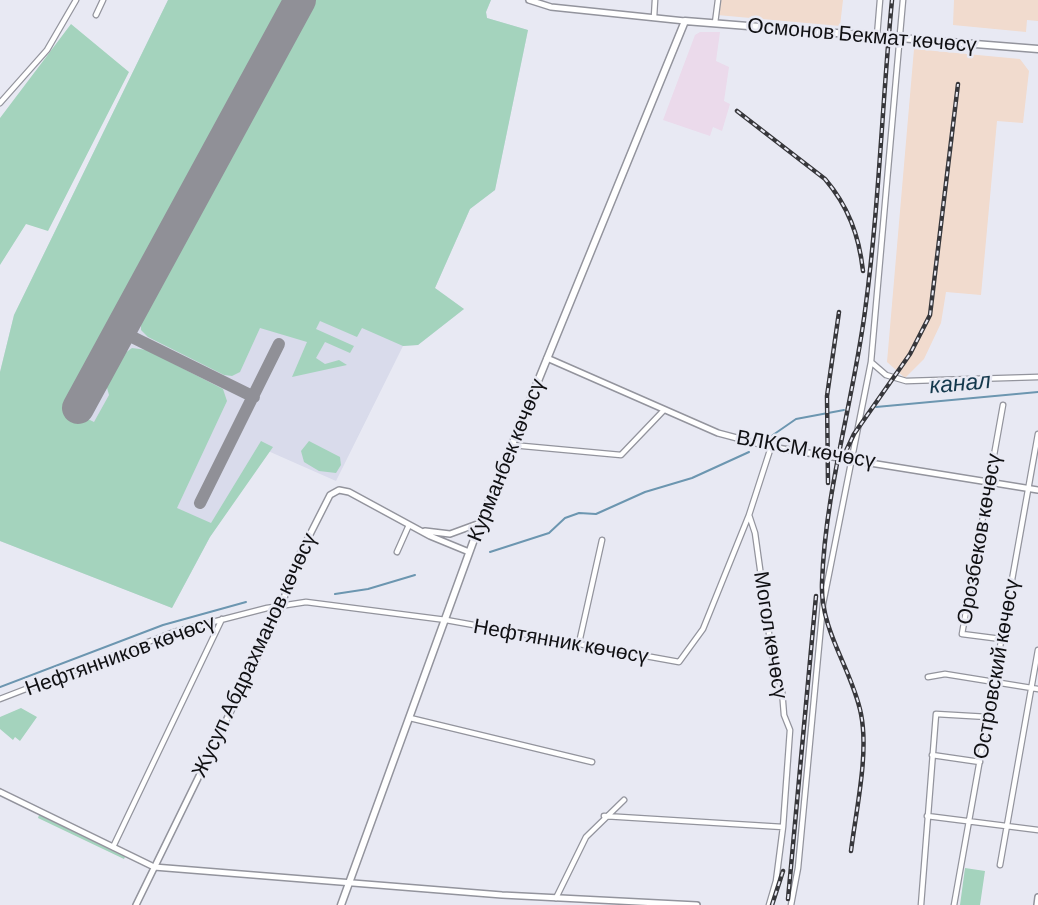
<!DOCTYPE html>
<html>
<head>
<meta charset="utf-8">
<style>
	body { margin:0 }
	canvas { display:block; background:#e8e9f3 }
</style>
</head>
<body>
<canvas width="1038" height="905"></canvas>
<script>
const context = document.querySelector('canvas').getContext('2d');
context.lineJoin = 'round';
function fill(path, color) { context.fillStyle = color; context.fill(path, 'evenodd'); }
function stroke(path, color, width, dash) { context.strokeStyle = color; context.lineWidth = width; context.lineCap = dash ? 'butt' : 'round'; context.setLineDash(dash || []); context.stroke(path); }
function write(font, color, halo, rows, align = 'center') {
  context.font = font + ' Barlow,sans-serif'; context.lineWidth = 5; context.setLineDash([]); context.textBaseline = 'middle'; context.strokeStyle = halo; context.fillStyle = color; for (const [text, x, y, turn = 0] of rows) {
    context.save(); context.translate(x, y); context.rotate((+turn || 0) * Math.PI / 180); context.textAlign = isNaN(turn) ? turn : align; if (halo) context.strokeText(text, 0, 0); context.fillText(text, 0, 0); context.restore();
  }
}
fill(new Path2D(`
	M 168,0 L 491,0 L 486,12 L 487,18 L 528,30 L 495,190 L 470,209 L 435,288 L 464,309 L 418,345 L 403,346 L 336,481 L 268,451 L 210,537 L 172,608 L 0,541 L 0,372 L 14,315 Z`), '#d9dbeb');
fill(new Path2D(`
	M 719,0 L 843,0 L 840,26 L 717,15 Z
	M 954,0 L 1038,0 L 1038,21 L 1027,20 L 1026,32 L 953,25 Z
	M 914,49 L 1020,59 L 1029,71 L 1023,123 L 997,121 L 981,295 L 946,292 L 941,323 L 924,359 L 905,378 L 887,362 Z`), '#f1dbce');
fill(new Path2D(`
	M 700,32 L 720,32 L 716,61 L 729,67 L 724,101 L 730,104 L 722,131 L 713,127 L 710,136 L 663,120 L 695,35 Z`), '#ebdaeb');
fill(new Path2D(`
	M 168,0 L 286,0 L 63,408 L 86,421 L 88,419 L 94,422 L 109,395 L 106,384 L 121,356 L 132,348 L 147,350 L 223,389 L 227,401 L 177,508 L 211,523 L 261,441 L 273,447 L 210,537 L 172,608 L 0,541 L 0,372 L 14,315 Z
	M 315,0 L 491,0 L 486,12 L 487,18 L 528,30 L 495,190 L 470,209 L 435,288 L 464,309 L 418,345 L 403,346 L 362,328 L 357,337 L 320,321 L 316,329 L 354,346 L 350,353 L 325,342 L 316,358 L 325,364 L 339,360 L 347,365 L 292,377 L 307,342 L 260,328 L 240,372 L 232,376 L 224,375 L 148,337 L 141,330 L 141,321 Z
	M 71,24 L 129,72 L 48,231 L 26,224 L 0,265 L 0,118 Z
	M 309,441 L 340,457 L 341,465 L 336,473 L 319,471 L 304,462 L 301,451 Z
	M 21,708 L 37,717 L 20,741 L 15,737 L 13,740 L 0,729 L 0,717 Z
	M 39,815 L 125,857 L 124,859 L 38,818 Z
	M 965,868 L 985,871 L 980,905 L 960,905 Z`), '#a4d3bd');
stroke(new Path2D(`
	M 876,407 L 1038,392
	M 770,437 L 796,419 L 844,410
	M 490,552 L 549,533 L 565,518 L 579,513 L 596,514 L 645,492 L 692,478 L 749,452
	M 335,594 L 368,589 L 415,575
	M 0,687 L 163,625 L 246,602`), '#6c96b0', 2);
stroke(new Path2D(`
	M 120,331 L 254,397
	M 200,503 L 279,344`), '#909097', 12);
stroke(new Path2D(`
	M 78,408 L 300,0`), '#909097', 32);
const minor = new Path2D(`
	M 903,0 L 871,362 L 886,375 L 906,381 L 1038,377
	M 96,15 L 103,0
	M 654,17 L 655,0
	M 715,23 L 718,0
	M 877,36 L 880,0
	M 0,103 L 47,50 L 76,0
	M 512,445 L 621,455 L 664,410
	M 397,552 L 409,525
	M 1001,639 L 962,634 L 1003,405
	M 579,643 L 602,540
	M 928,677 L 945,674 L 1038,689
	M 0,699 L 174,632 L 267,608 L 306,602 L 446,620 L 679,662 L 703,629 L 749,515
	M 410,718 L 592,762
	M 932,755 L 980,762
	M 604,816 L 783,827
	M 927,816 L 1038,830
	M 113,847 L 222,619
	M 1000,865 L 1038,650
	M 556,898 L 586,837 L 624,800
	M 769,905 L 776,881 L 783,827 L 790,730 L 784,715 L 782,690 L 772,655 L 755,533 L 749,515 L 771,447
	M 791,905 L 798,868 L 823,604 L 871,362
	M 921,905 L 936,714 L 988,717
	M 954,905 L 1038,434`);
const tertiary = new Path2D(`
	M 547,358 L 718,433 L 771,447 L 1038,490
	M 425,531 L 450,534 L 480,523
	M 136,905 L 262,647 L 281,607 L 296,562 L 330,495 L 339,490 L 349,492 L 430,536 L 469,552`);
const secondary = new Path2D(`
	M 529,0 L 551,7 L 685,21
	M 0,792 L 154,867 L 502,895 L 697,905
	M 1037,905 L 1038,897`);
const primary = new Path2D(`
	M 341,905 L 480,523 L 685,21 L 1038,49`);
stroke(minor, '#93949d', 7);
stroke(tertiary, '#93949d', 8);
stroke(secondary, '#93949d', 8);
stroke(primary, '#93949d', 9);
stroke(minor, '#fff', 4.5);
stroke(tertiary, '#fff', 5);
stroke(secondary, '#fff', 5);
stroke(primary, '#fff', 6);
const rail = new Path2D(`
	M 737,111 L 825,179 C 848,206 859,235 863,271
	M 846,451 L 854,434 L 910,354 L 930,315 L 958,84
	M 828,483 L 827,396 L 839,312
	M 851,851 C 856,810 869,754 861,714 C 852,669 820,631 822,583 C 825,492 853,402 865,311 C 879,208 882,104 892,0
	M 788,899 L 816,596
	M 772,905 L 783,871`);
stroke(rail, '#37373b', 4.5);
stroke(rail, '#e8e9f3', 2, [5]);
write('21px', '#101013', '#e8e9f3', [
	["Осмонов Бекмат көчөсү",862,35,5],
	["ВЛКСМ көчөсү",806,449,10],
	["Курманбек көчөсү",506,460,-68],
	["Орозбеков көчөсү",979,539,-80],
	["Могол көчөсү",771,635,81],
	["Нефтянник көчөсү",561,641,10],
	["Нефтянников көчөсү",120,655,-20],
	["Жусуп Абдрахманов көчөсү",254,655,-65],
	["Островский көчөсү",996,669,-80]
]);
write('italic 23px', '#14384c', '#e8e9f3', [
	["канал",960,383,-5]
]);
</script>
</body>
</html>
